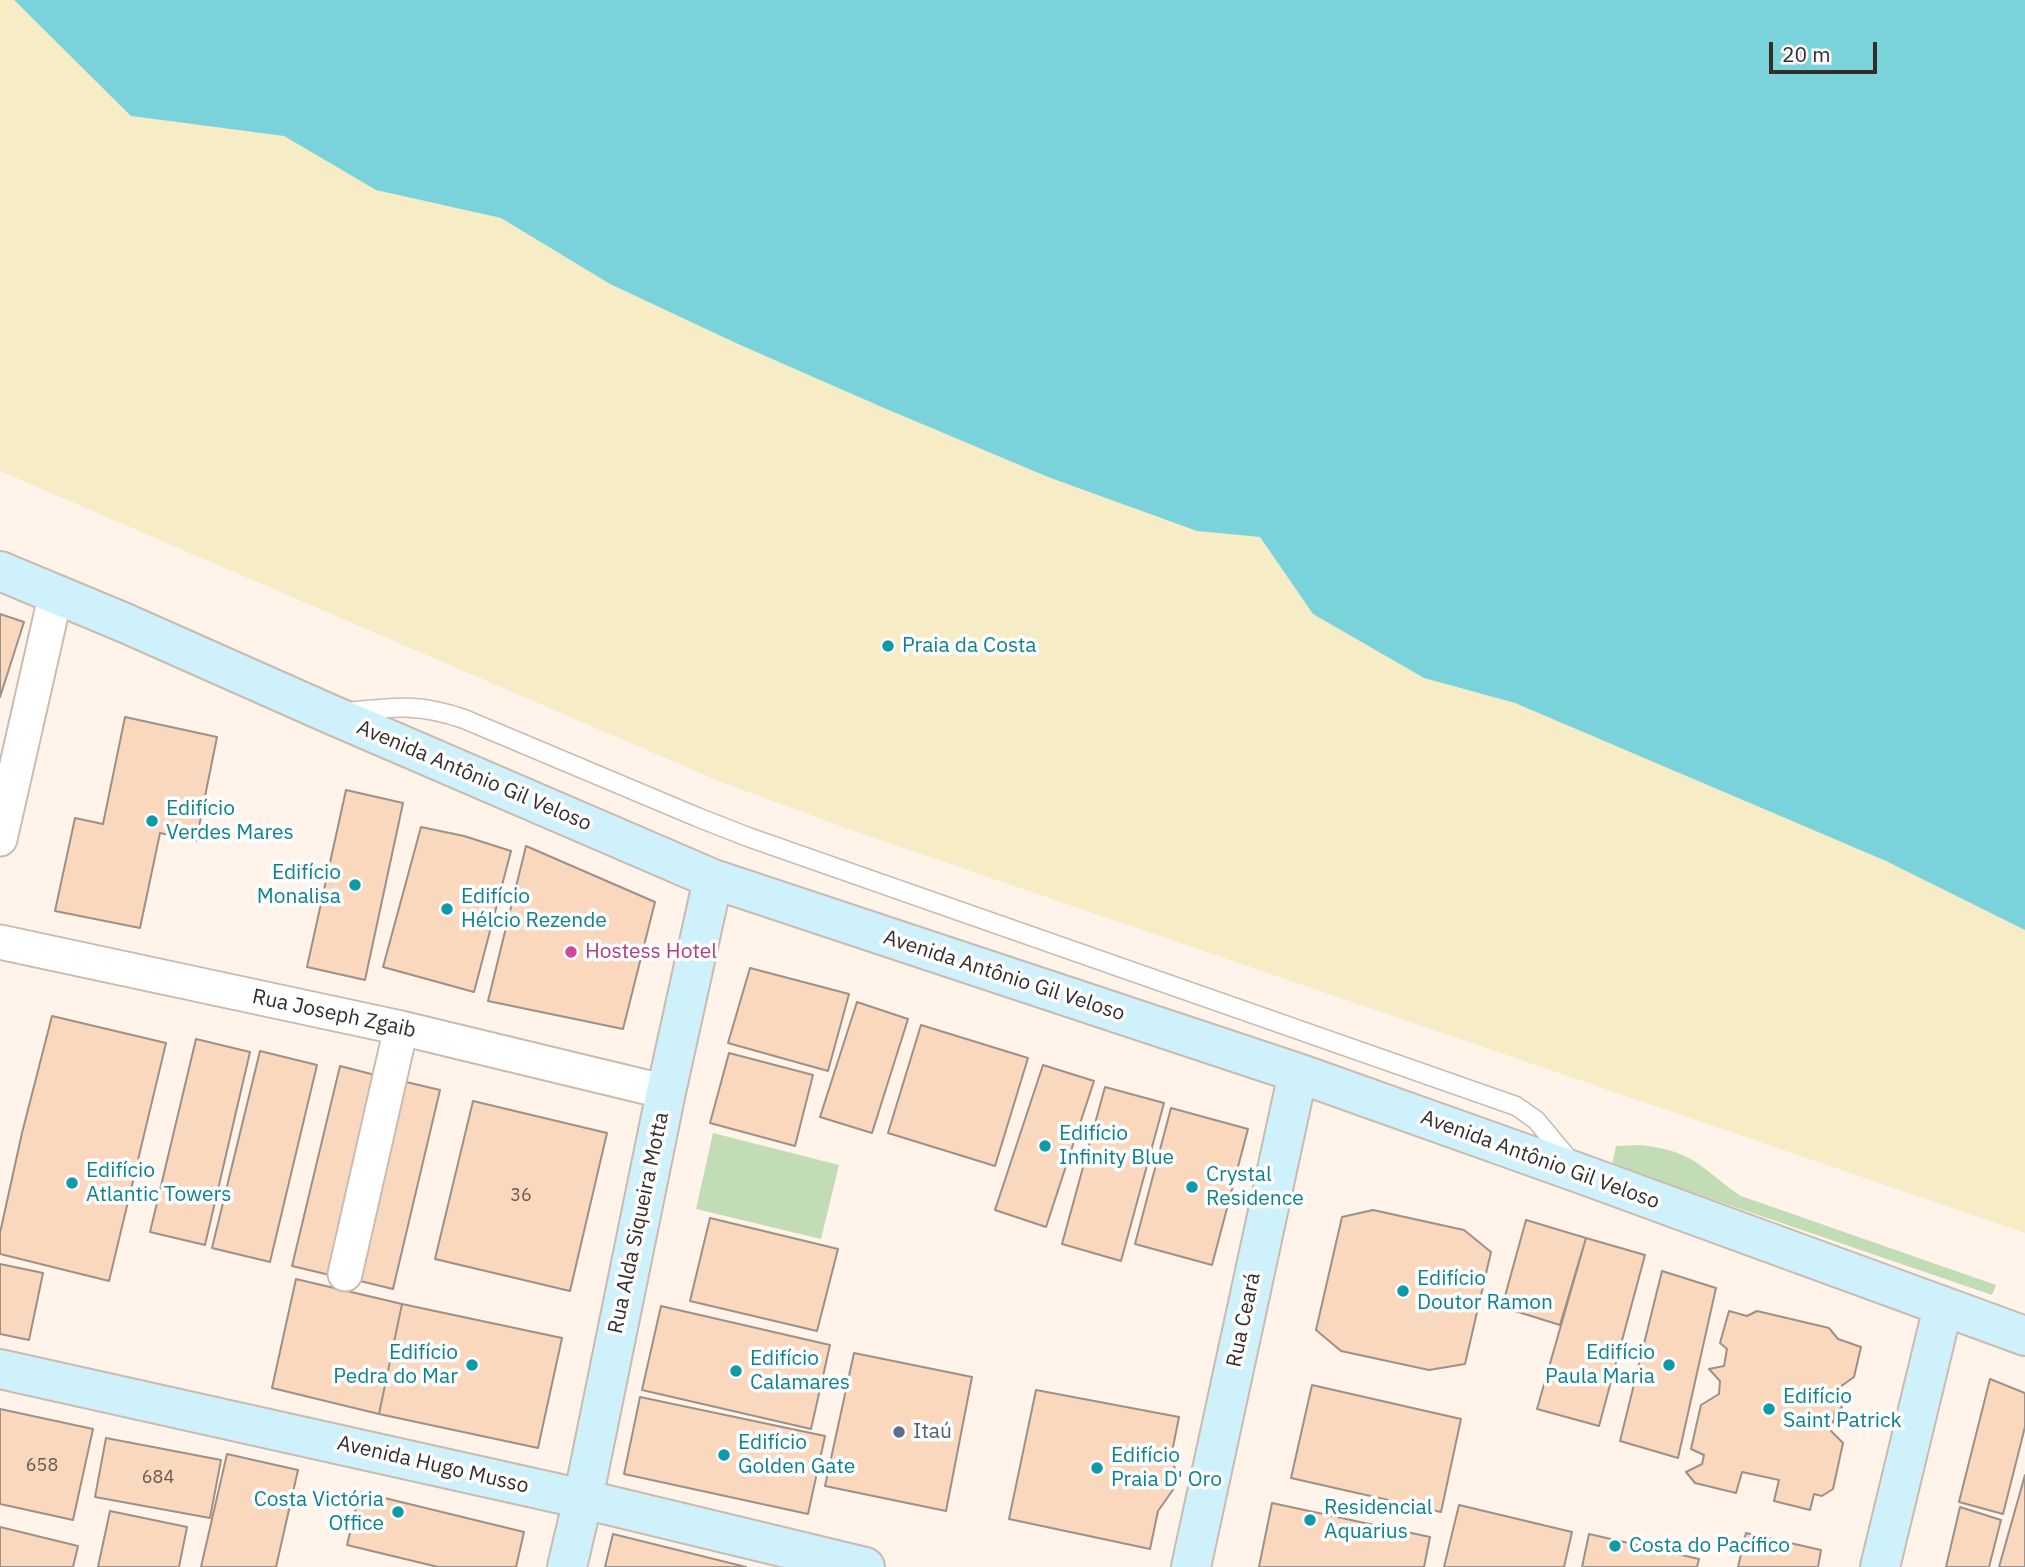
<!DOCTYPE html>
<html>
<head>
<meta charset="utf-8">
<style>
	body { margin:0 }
	#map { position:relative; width:2025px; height:1567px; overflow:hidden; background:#fff3ea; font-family:"IBM Plex Sans",sans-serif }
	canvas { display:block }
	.scale { position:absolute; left:1769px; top:42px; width:108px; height:32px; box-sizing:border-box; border:4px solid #342e2a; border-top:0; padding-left:9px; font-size:21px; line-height:24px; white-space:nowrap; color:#342e2a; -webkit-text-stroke:5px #fff; paint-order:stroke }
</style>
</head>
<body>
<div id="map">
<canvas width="2025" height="1567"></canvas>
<div class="scale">20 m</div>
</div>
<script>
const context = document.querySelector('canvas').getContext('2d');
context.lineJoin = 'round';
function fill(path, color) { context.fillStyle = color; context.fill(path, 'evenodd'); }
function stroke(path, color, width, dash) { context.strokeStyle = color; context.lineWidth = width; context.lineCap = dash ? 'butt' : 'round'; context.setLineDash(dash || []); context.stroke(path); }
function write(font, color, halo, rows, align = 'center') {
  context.font = font + ' "IBM Plex Sans",sans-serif'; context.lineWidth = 7; context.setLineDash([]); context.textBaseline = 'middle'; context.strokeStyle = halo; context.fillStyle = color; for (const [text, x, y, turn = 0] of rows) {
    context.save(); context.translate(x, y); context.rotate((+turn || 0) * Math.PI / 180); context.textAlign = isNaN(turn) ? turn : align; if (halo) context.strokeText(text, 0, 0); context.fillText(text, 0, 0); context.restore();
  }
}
fill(new Path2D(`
	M 713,1133 L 839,1165 L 821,1239 L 696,1209 Z
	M 1639,1145 C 1659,1147 1680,1151 1697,1163 C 1712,1173 1725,1186 1741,1196 L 1996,1285 L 1992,1295 L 1612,1165 L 1616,1146 Z`), '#c2dcb6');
fill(new Path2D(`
	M 0,0 L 14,0 L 132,116 L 284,136 L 376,190 L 501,218 L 610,284 L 738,344 L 884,408 L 1048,477 L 1197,531 L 1260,537 L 1313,614 L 1424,678 L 1515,703 L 1886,861 L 2025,930 L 2025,1233 L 857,832 L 721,782 L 0,471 Z`), '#f6ecc6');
fill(new Path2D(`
	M 14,0 L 2025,0 L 2025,930 L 1886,861 L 1515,703 L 1424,678 L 1313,614 L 1260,537 L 1197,531 L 1048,477 L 884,408 L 738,344 L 610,284 L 501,218 L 376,190 L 284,136 L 131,116 Z`), '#7ad2da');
const building = new Path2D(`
	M 0,614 L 24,622 L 0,697 Z
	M 125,717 L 217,737 L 196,841 L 160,833 L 140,928 L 55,911 L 75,818 L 103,824 Z
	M 346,790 L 403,803 L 365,980 L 307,967 Z
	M 421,827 L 464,836 L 511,851 L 474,992 L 383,967 Z
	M 526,846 L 655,902 L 623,1029 L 488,1001 Z
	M 750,968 L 849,994 L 828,1071 L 728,1043 Z
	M 857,1002 L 908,1019 L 872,1133 L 820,1117 Z
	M 52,1016 L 166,1043 L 109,1281 L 0,1254 L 0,1233 L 22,1133 Z
	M 921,1025 L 1028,1058 L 995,1166 L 888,1133 Z
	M 196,1039 L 250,1052 L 205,1245 L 150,1232 Z
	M 260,1051 L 317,1065 L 270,1262 L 212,1248 Z
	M 729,1053 L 813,1075 L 795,1146 L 710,1123 Z
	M 1043,1065 L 1094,1081 L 1046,1227 L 995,1210 Z
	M 340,1066 L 383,1077 L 334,1276 L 292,1266 Z
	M 402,1081 L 440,1090 L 393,1289 L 356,1280 Z
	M 1105,1087 L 1164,1103 L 1121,1261 L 1062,1244 Z
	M 473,1101 L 607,1133 L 570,1291 L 435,1259 Z
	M 1171,1108 L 1248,1129 L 1212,1265 L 1135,1244 Z
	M 1373,1210 L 1464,1230 L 1491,1252 L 1465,1364 L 1429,1370 L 1341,1351 L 1316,1330 L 1342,1217 Z
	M 710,1218 L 838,1249 L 817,1331 L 690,1301 Z
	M 1526,1220 L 1586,1238 L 1560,1325 L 1502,1307 Z
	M 1586,1238 L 1645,1255 L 1599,1426 L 1537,1409 Z
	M 0,1264 L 43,1273 L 29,1340 L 0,1334 Z
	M 1662,1271 L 1716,1288 L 1678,1458 L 1620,1441 Z
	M 296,1279 L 402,1304 L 379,1414 L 272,1388 Z
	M 402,1304 L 562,1338 L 538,1448 L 379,1414 Z
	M 661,1306 L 830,1345 L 811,1429 L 642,1390 Z
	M 1729,1311 L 1747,1316 L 1757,1311 L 1829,1328 L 1838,1339 L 1861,1347 L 1854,1377 L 1840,1387 L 1838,1398 L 1842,1408 L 1835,1411 L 1831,1431 L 1843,1443 L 1833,1489 L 1822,1496 L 1814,1494 L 1810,1510 L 1774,1501 L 1779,1480 L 1742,1472 L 1736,1493 L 1695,1483 L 1686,1472 L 1702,1464 L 1704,1455 L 1691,1449 L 1701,1405 L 1719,1394 L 1720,1381 L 1709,1369 L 1724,1366 L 1727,1349 L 1720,1343 Z
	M 854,1353 L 972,1377 L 946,1511 L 825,1486 Z
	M 1990,1379 L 2025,1393 L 2025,1427 L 2003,1514 L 1959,1502 Z
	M 1312,1385 L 1461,1419 L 1441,1512 L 1291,1478 Z
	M 1036,1390 L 1179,1417 L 1172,1452 L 1177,1484 L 1158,1511 L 1150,1549 L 1009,1519 Z
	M 640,1397 L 825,1436 L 808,1514 L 624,1474 Z
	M 0,1409 L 93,1429 L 73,1520 L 0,1504 Z
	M 106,1438 L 221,1460 L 210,1518 L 95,1497 Z
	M 227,1454 L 298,1470 L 276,1567 L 201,1567 Z
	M 2025,1475 L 2025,1567 L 1999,1567 Z
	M 360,1492 L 524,1532 L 516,1567 L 438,1567 L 347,1545 Z
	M 1272,1503 L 1430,1537 L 1424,1567 L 1259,1567 Z
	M 1459,1505 L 1572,1532 L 1564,1567 L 1444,1567 Z
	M 1960,1507 L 2001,1520 L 1989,1567 L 1946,1567 Z
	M 110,1511 L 187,1527 L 179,1567 L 98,1567 Z
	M 0,1527 L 78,1546 L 73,1567 L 0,1567 Z
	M 1746,1533 L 1821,1550 L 1818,1567 L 1738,1567 Z
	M 613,1534 L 746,1567 L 605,1567 Z
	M 1589,1534 L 1699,1559 L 1697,1567 L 1582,1567 Z`);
fill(building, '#fad8be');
stroke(building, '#9e9086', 2);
const lane = new Path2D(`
	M 347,712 C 393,707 419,703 464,719 L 697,817 L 748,837 L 1516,1106 L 1536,1120 L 1571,1162`);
const street = new Path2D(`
	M 0,839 L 56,593
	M 0,942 L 401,1028 L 666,1092
	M 345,1274 L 401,1028`);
const secondary = new Path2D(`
	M 0,571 L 125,623 L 330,714 L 713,879 L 1298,1073 L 1579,1173 L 2025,1336
	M 0,1369 L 583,1499 L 865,1567
	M 567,1567 L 583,1499 L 666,1092 L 713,879
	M 1191,1567 L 1298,1073
	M 1880,1567 L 1943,1307`);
stroke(lane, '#cabbb1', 21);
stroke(street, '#cabbb1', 37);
stroke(secondary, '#cabbb1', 42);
stroke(lane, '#fff', 18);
stroke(street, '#fff', 33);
stroke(secondary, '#cef1fb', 38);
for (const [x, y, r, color] of [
	[888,646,7,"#0f9aa8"],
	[152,821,7,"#0f9aa8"],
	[355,885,7,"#0f9aa8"],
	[447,909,7,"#0f9aa8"],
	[571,952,7,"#d1479c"],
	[1045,1146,7,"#0f9aa8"],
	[72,1183,7,"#0f9aa8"],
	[1192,1187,7,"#0f9aa8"],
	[1403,1291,7,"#0f9aa8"],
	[472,1365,7,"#0f9aa8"],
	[1669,1365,7,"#0f9aa8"],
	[736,1371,7,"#0f9aa8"],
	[1769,1409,7,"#0f9aa8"],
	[899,1432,7,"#5c6f8a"],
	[724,1455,7,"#0f9aa8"],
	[1097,1468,7,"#0f9aa8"],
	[398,1512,7,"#0f9aa8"],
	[1310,1520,7,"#0f9aa8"],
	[1615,1546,7,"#0f9aa8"]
]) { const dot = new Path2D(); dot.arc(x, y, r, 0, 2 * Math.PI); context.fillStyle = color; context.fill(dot); stroke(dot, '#fff', 2.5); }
write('18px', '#66584f', null, [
	["36",521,1196],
	["658",42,1466],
	["684",158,1478]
]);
write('21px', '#0d838f', '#fff', [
	["Praia da Costa",902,646],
	["Edifício",166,809],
	["Verdes Mares",166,833],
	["Edifício",341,873,"right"],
	["Monalisa",341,897,"right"],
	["Edifício",461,897],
	["Hélcio Rezende",461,921],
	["Edifício",1059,1134],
	["Infinity Blue",1059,1158],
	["Edifício",86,1171],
	["Atlantic Towers",86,1195],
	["Crystal",1206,1175],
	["Residence",1206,1199],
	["Edifício",1417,1279],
	["Doutor Ramon",1417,1303],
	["Edifício",458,1353,"right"],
	["Pedra do Mar",458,1377,"right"],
	["Edifício",1655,1353,"right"],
	["Paula Maria",1655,1377,"right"],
	["Edifício",750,1359],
	["Calamares",750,1383],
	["Edifício",1783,1397],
	["Saint Patrick",1783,1421],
	["Edifício",738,1443],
	["Golden Gate",738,1467],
	["Edifício",1111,1456],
	["Praia D' Oro",1111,1480],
	["Costa Victória",384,1500,"right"],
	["Office",384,1524,"right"],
	["Residencial",1324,1508],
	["Aquarius",1324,1532],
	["Costa do Pacífico",1629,1546]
], 'left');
write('21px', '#342e2a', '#fff', [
	["Avenida Antônio Gil Veloso",474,776,23],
	["Avenida Antônio Gil Veloso",1004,976,18],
	["Rua Joseph Zgaib",334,1014,12],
	["Avenida Antônio Gil Veloso",1540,1160,20],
	["Rua Alda Siqueira Motta",639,1223,-78],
	["Rua Ceará",1244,1320,-78],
	["Avenida Hugo Musso",433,1465,13]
]);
write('21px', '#b23c85', '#fff', [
	["Hostess Hotel",585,952]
], 'left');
write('21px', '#4e5e75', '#fff', [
	["Itaú",913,1432]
], 'left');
</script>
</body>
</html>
